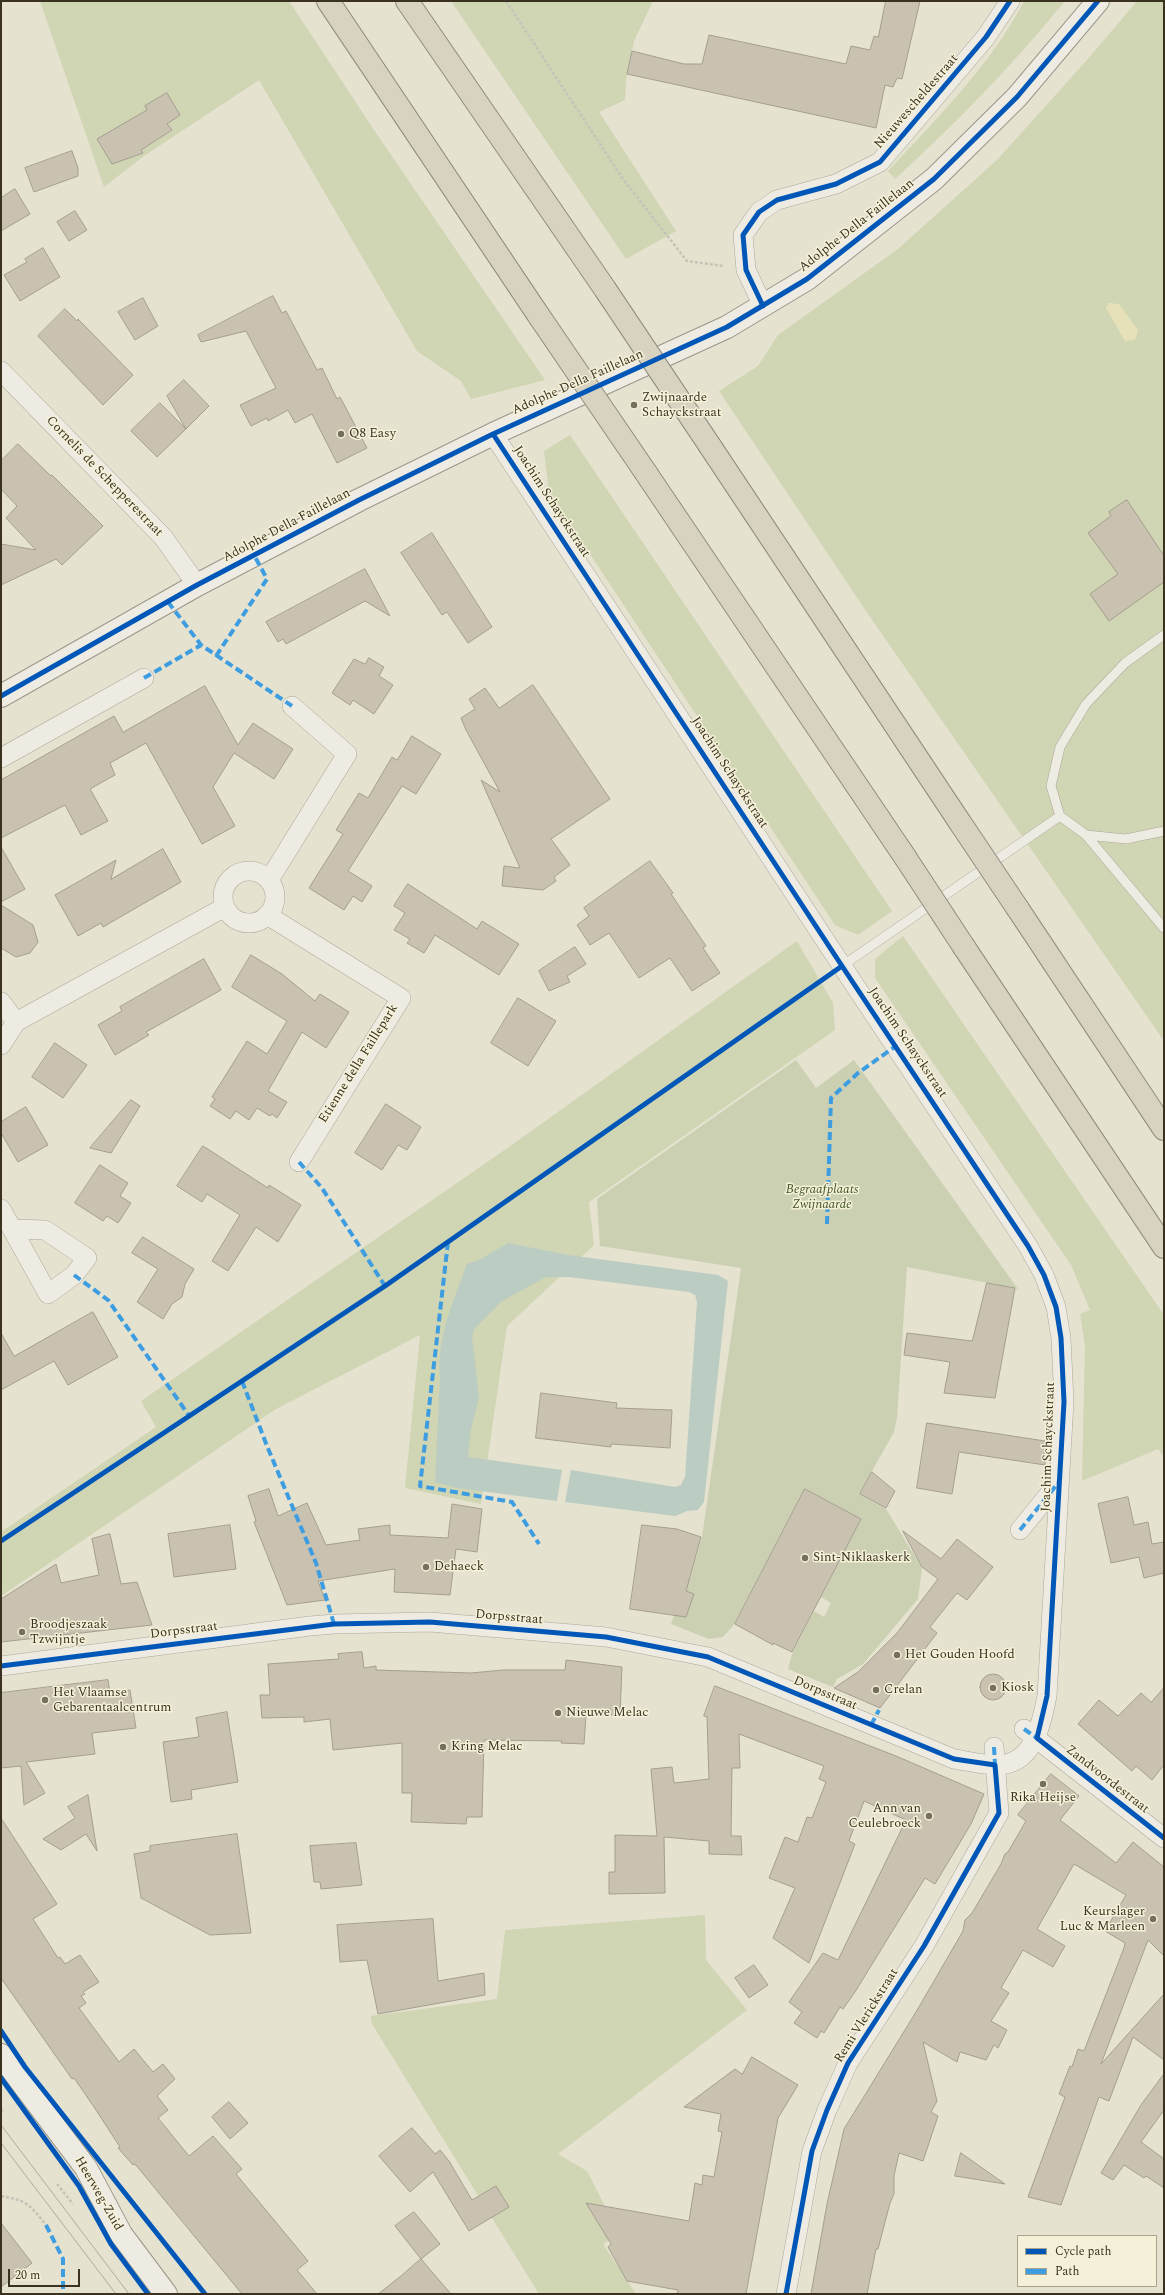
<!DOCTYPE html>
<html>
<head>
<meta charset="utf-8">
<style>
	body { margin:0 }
	#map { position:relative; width:1165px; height:2295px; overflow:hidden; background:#e5e2d0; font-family:Spectral,serif }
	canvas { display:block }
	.frame { position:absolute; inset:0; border:2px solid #3a3121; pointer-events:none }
	.legend { position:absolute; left:1017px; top:2235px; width:140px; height:52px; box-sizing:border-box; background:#f5f1d8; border:1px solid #aaa48f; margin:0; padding:5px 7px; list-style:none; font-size:12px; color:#3a3121 }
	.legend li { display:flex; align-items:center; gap:8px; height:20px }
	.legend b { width:20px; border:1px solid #aaa48f }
	.scale { position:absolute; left:8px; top:2269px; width:72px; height:18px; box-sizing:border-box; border:2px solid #3a3121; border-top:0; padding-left:5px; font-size:12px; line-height:14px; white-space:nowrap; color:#3a3121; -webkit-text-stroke:3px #f5f1d8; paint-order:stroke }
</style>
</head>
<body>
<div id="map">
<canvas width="1165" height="2295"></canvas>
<div class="frame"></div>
<ul class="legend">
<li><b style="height:5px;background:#0057b8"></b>Cycle path</li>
<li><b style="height:5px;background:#3e9de0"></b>Path</li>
</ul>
<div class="scale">20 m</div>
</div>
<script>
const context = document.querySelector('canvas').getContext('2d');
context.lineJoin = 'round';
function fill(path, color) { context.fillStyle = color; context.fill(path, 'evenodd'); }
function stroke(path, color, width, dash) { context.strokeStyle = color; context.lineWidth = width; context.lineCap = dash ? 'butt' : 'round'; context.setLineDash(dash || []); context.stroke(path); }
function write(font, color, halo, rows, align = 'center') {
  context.font = font + ' Spectral,serif'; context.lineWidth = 3; context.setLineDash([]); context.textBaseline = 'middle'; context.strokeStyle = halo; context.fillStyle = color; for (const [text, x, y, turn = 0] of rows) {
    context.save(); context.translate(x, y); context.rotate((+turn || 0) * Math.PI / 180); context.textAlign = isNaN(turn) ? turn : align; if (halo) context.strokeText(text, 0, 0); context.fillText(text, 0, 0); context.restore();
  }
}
fill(new Path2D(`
	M 40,1 L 289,1 L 376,133 L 545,380 L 471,399 L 461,381 L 417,351 L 259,80 L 144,156 L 104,187 Z
	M 451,1 L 653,1 L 634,41 L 626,79 L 625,100 L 599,112 L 676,231 L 626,259 Z
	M 1024,1 L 1065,1 C 1013,65 955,124 895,179 L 888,171 C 934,122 994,61 1024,1 Z
	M 1137,1 L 1164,1 L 1164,1041 L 866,611 L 719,391 L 758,366 L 778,335 L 898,249 L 998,159 L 1087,60 Z
	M 570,435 L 892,911 L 858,935 L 835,925 L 549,492 L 544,451 Z
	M 903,936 L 1164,1315 L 1164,1457 L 1158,1449 L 1082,1481 L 1085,1346 L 1080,1314 L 1090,1310 L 1071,1265 L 875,978 L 875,959 Z
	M 797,941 L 833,1003 L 835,1030 L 589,1202 L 594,1245 L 507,1326 L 481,1504 L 405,1488 L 420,1335 L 276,1409 L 1,1596 L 1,1532 L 156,1427 L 141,1401 L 509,1147 Z
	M 705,1915 L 706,1960 L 747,2010 L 558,2154 L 587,2171 L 619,2234 L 603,2244 L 636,2294 L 539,2294 L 372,2024 L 371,2016 L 497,1999 L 505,1930 Z`), '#d0d5b3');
fill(new Path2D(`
	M 1108,303 L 1119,304 L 1138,330 L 1135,340 L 1125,341 L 1106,308 Z`), '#e7e1b9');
fill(new Path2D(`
	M 796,1060 L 816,1088 L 854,1060 L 1018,1289 L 907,1267 L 897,1418 L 894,1432 L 859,1494 L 886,1509 L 922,1568 L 918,1599 L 863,1664 L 837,1679 L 833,1687 L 788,1669 L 792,1654 L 814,1611 L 824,1617 L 831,1603 L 821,1597 L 861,1519 L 805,1489 L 733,1626 L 723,1637 L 709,1639 L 671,1624 L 688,1579 L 690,1579 L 702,1537 L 741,1268 L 600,1246 L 597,1199 Z`), '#cbd0b3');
fill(new Path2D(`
	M 508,1243 L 568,1255 L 718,1275 L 728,1281 L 704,1502 L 698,1510 L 687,1511 L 675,1516 L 565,1502 L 571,1470 L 675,1487 L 681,1485 L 685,1477 L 697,1302 L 695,1295 L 689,1292 L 569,1277 L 546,1277 L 502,1301 L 475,1328 L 472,1337 L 479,1397 L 471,1429 L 468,1457 L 562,1470 L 557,1501 L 457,1488 L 435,1482 L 440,1377 C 436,1340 454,1299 467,1264 L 481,1259 Z`), '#bbccc3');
const building = new Path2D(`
	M 886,1 L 920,1 L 902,79 L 897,78 L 893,87 L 885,85 L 876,128 L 627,74 L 632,51 L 684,64 L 702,64 L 709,35 L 846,64 L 851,46 L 870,50 L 874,36 L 878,37 Z
	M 167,93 L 180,115 L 167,124 L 172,130 L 141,150 L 143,153 L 112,164 L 97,139 L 147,110 L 145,106 Z
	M 72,151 L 78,168 L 78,176 L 34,192 L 25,168 Z
	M 15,189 L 30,214 L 1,231 L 1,198 Z
	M 75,211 L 87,230 L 69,241 L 57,222 Z
	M 43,248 L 60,277 L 20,301 L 4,275 L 27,262 L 25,259 Z
	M 273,296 L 282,313 L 286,311 L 317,370 L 322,368 L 337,399 L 340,397 L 367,448 L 337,463 L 312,414 L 295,423 L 288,410 L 268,421 L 267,418 L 251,426 L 240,405 L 276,388 L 246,331 L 201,342 L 198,335 Z
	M 143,298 L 158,326 L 135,340 L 118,312 Z
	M 65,309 L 77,321 L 78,319 L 133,375 L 103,405 L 38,336 Z
	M 184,380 L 209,406 L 186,429 L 167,396 Z
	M 160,403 L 186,429 L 157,457 L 131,431 Z
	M 18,444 L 51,476 L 52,475 L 103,526 L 62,565 L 56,559 L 1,585 L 1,544 L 36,550 L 6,518 L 17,506 L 1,489 L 1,461 Z
	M 1127,500 L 1164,556 L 1164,582 L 1109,621 L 1090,594 L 1118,574 L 1088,533 L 1111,516 L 1109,512 Z
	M 432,533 L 492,627 L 468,643 L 447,612 L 442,615 L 401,553 Z
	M 365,569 L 390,616 L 365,601 L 286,644 L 283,639 L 278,642 L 266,622 Z
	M 369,658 L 384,667 L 379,676 L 393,685 L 374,714 L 353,700 L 350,705 L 332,693 L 354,659 L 365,664 Z
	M 533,685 L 610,799 L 551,839 L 570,865 L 554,877 L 556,881 L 543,890 L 502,886 L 504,866 L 520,868 L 481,780 L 500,792 L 466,730 L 461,718 L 475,709 L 469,699 L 485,688 L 499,708 Z
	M 205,686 L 238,745 L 253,723 L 293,749 L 274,779 L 234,753 L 213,787 L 235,826 L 202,844 L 146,743 L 110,763 L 115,775 L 90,789 L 108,821 L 81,835 L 65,805 L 1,838 L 1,780 L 114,716 L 123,732 Z
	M 412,736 L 441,754 L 416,794 L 402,786 L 348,871 L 372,886 L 362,902 L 353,896 L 344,910 L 309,888 L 343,834 L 336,830 L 359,793 L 368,798 L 392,757 L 397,760 Z
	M 1,847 L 25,889 L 1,902 Z
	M 163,849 L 181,882 L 103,927 L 101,923 L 78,936 L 55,895 L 116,860 L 111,879 Z
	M 650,861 L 673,893 L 671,894 L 706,946 L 703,948 L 720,973 L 692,991 L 670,958 L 639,978 L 609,933 L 590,945 L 577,925 L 589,916 L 584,908 Z
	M 408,884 L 477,929 L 482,921 L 519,944 L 499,975 L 435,935 L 424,953 L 407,943 L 410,939 L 394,930 L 405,913 L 394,906 Z
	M 1,905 L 33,925 L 38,942 L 30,953 L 16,957 L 1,948 Z
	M 575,947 L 586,964 L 567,976 L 570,982 L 549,991 L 539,971 Z
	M 251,955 L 282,974 L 315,1001 L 320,994 L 349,1012 L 326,1048 L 302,1032 L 268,1091 L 287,1102 L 277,1118 L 272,1114 L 270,1116 L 257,1108 L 249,1120 L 236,1111 L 230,1119 L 210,1106 L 215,1099 L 212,1097 L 247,1041 L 267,1054 L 287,1021 L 232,987 Z
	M 204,959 L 221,990 L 146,1032 L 149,1035 L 115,1055 L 98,1025 L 122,1011 L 120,1007 Z
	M 518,998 L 556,1021 L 528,1066 L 491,1043 Z
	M 55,1043 L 87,1065 L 63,1098 L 32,1077 Z
	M 131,1100 L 140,1106 L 111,1153 L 90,1148 Z
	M 386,1104 L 421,1127 L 407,1150 L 398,1145 L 382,1170 L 355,1153 Z
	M 26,1107 L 48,1145 L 18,1162 L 1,1133 L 1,1122 Z
	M 203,1146 L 268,1188 L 269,1185 L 301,1205 L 278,1242 L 256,1227 L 228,1271 L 212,1261 L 240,1215 L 207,1194 L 202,1202 L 177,1186 Z
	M 100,1165 L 128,1183 L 120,1196 L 131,1203 L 118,1223 L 107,1216 L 103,1221 L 75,1203 Z
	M 143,1237 L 194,1269 L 185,1284 L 182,1297 L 172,1304 L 163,1319 L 137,1302 L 158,1269 L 132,1253 Z
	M 987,1283 L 1015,1288 L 995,1398 L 944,1393 L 950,1362 L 904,1355 L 907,1333 L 972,1341 Z
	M 93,1312 L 118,1357 L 68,1385 L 54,1361 L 1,1390 L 1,1333 L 14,1356 Z
	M 541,1393 L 617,1403 L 616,1408 L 672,1410 L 670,1448 L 611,1444 L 611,1447 L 536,1438 Z
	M 927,1423 L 1045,1441 L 1045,1465 L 959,1452 L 952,1494 L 917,1488 Z
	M 872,1472 L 895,1491 L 886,1508 L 860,1494 Z
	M 269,1489 L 278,1516 L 307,1503 L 326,1545 L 360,1540 L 358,1529 L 390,1525 L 390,1535 L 448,1538 L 452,1504 L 482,1509 L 477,1552 L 456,1549 L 450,1595 L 394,1592 L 395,1569 L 318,1581 L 325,1600 L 287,1605 L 254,1522 L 256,1521 L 248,1496 Z
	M 805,1489 L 861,1519 L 792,1652 L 773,1643 L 773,1645 L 735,1624 Z
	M 1128,1497 L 1134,1525 L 1148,1522 L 1152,1544 L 1164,1542 L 1164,1573 L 1144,1578 L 1139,1557 L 1111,1563 L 1098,1504 Z
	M 230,1525 L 236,1569 L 174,1577 L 168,1534 Z
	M 642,1525 L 677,1529 L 701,1537 L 686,1591 L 694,1594 L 686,1617 L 630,1609 Z
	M 903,1531 L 941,1559 L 957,1539 L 993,1567 L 967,1600 L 957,1593 L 930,1627 L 937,1633 L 880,1708 L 834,1688 L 858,1672 L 897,1633 L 938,1579 L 922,1567 Z
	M 110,1534 L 121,1584 L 137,1582 L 152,1625 L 1,1642 L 1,1599 L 56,1564 L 61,1583 L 99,1575 L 92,1539 Z
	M 362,1652 L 364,1668 L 376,1666 L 376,1670 L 471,1673 L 503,1670 L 565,1670 L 566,1660 L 622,1667 L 620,1715 L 586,1715 L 584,1744 L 561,1743 L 562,1741 L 484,1740 L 482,1817 L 467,1817 L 466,1824 L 411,1822 L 412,1793 L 402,1793 L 402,1743 L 333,1750 L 330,1719 L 304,1722 L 304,1717 L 262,1718 L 260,1695 L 270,1695 L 268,1664 L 339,1659 L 338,1654 Z
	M980 1687a13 13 0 1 1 26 0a13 13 0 1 1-26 0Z
	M 108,1680 L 110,1693 L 130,1690 L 136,1728 L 92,1733 L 95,1754 L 26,1762 L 45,1793 L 24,1805 L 21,1766 L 1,1768 L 1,1693 Z
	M 715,1686 L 896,1756 L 984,1794 L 971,1824 L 935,1884 L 925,1878 L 855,1992 L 843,2009 L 840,2007 L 824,2033 L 821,2031 L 817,2038 L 794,2023 L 802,2012 L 789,2002 L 823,1953 L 838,1960 L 906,1820 L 864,1801 L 849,1841 L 855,1844 L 809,1963 L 773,1938 L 795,1888 L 769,1878 L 785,1837 L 798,1842 L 807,1817 L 812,1818 L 826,1782 L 819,1779 L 824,1766 L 739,1734 L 740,1768 L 732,1768 L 731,1836 L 741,1836 L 742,1855 L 709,1854 L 709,1841 L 664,1837 L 665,1893 L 609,1894 L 609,1872 L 615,1872 L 615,1835 L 657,1836 L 651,1769 L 672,1767 L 674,1783 L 709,1779 L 707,1717 L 704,1716 Z
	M 1164,1688 L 1164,1765 L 1152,1780 L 1136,1766 L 1132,1771 L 1078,1724 L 1099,1700 L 1118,1716 L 1141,1693 L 1151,1702 Z
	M 227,1712 L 238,1782 L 191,1790 L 192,1799 L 171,1802 L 163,1742 L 199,1737 L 196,1718 Z
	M 1051,1774 L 1079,1796 L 1060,1820 L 1116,1863 L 1133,1842 L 1164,1867 L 1164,1956 L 1148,1940 L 1101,2064 L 1164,1994 L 1164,2060 L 1133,2037 L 1109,2101 L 1099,2097 L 1061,2205 L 1028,2197 L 1065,2097 L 1059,2094 L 1070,2066 L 1072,2067 L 1078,2049 L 1084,2051 L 1124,1948 L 1125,1943 L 1105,1931 L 1126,1895 L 1074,1864 L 1037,1929 L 1065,1946 L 1053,1967 L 1023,1950 L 1001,1988 L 1009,1993 L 991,2021 L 1007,2030 L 998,2048 L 994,2045 L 986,2060 L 960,2052 L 957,2062 L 923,2042 L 937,2101 L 931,2112 L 938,2116 L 923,2161 L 899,2153 L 894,2176 L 894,2194 L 890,2203 L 878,2249 L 876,2249 L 867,2294 L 811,2294 L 827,2204 L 844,2129 L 916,2012 L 963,1931 L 965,1920 L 972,1913 L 1001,1864 L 1005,1854 L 1008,1852 L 1026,1821 L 1018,1815 Z
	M 88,1795 L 97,1851 L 86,1834 L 61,1850 L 43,1839 L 75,1818 L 68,1807 Z
	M 1,1818 L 57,1904 L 33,1919 L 58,1958 L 60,1957 L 65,1964 L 80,1955 L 99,1982 L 83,1992 L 85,1994 L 81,1996 L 86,2003 L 79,2008 L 119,2062 L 134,2049 L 153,2072 L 163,2064 L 175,2079 L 157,2096 L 168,2110 L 158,2118 L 189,2156 L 213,2136 L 242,2169 L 236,2174 L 308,2261 L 297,2270 L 317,2294 L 242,2294 L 135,2164 L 133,2165 L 118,2148 L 120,2147 L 94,2107 L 74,2078 L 72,2079 L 1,1978 Z
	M 237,1834 L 251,1933 L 210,1935 L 141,1898 L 134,1854 L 150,1851 L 150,1846 Z
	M 356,1843 L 362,1885 L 321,1889 L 320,1882 L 314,1882 L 310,1846 Z
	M 433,1919 L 438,1981 L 484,1973 L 485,1995 L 378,2014 L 367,1960 L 340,1962 L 337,1925 Z
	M 754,1965 L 768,1985 L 749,1998 L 735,1978 Z
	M 752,2057 L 798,2085 L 778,2118 L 746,2294 L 677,2294 L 678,2290 L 627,2281 L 608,2247 L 611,2244 L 586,2203 L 689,2221 L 695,2183 L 702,2185 L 703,2175 L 714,2177 L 722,2132 L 718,2131 L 721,2114 L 684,2107 L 735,2069 L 742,2074 Z
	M 1164,2074 L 1164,2110 L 1141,2142 L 1164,2159 L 1164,2188 L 1146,2176 L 1144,2178 L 1124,2165 L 1113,2180 L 1101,2173 L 1141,2105 Z
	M 229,2102 L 248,2123 L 230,2139 L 212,2117 Z
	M 412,2128 L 435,2154 L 440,2150 L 449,2161 L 472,2200 L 496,2186 L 509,2207 L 469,2231 L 433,2172 L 410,2192 L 379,2156 Z
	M 961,2153 L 1005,2184 L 955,2176 Z
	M 414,2212 L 440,2244 L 421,2259 L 395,2226 Z
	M 1,2223 L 32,2263 L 1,2287 Z
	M 421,2259 L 451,2294 L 378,2294 L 401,2276 Z`);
fill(building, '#c9c2b1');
stroke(building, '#a59e8f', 1);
const lane = new Path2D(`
	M 1164,635 L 1125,663 L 1086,704 L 1060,747 L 1051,786 L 1060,816 L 1086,835 L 1126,839 L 1164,831
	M 1086,835 L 1164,928
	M 842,966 L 1060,816`);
const street = new Path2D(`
	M 763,306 L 746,270 L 743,235 L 759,212 L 777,200 L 836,184 L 880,162 L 986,37 L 1010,1
	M 1,371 L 163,537 L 197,585
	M 1,758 L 144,678
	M223 897a26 26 0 1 1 52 0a26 26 0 1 1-52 0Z
	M 269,880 L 347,754 L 292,706
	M 267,915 L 401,998 L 299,1162
	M 1,1002 L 16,1022
	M 1,1045 L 16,1022 L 225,907
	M 1,1209 L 48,1294 L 74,1275 L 87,1258 L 45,1230 L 12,1229
	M 1020,1530 L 1059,1482
	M 1,1666 L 310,1626 L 334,1624 L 430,1622 L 606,1637 L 708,1657 L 954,1759 C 967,1761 981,1764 994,1765 C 1033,1767 1041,1726 1047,1696 L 1064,1402 L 1061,1338 L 1056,1307 L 1044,1275 L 1028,1246 L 842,966 L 493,434
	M 1024,1729 L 1164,1838
	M 786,2294 L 812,2151 L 827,2110 L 848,2063 L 924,1946 L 999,1813 L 994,1747`);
const secondary = new Path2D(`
	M 1,696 L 197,585 L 359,500 L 493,434 L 727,327 L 807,279 L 934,179 L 1017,97 L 1098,1
	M 1,2055 L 86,2168 L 121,2234 L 166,2294`);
const highway = new Path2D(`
	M 328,1 L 539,316
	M 407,1 L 605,289
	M 710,446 L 959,821
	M 646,473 L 905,857
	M 1018,909 L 1164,1129
	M 964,947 L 1164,1247`);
stroke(lane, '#aba799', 10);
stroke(street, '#aba799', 20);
stroke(secondary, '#9a9689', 24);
stroke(highway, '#908c7f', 24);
stroke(new Path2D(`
	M 506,1 L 623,179 L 687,261 L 724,266
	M 1,2109 L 3,2112
	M 57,2184 L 73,2204
	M 1,2196 C 28,2201 29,2204 46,2225`), '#c6c3b9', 2.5, [3, 2]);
stroke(lane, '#eeece2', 9);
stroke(street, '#eeece2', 19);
stroke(secondary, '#eeece2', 22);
stroke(highway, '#d8d3c1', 22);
stroke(new Path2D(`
	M 1,2125 L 129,2294
	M 1,2143 L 116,2294`), '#adaba2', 1);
const highwayBridge = new Path2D(`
	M 605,289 L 710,446
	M 539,316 L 646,473
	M 959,821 L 1018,909
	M 905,857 L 964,947`);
stroke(highwayBridge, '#908c7f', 24, []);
stroke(highwayBridge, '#d8d3c1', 22);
stroke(new Path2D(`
	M 168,602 L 201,645 L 292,706
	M 216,656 L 267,579 L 254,555
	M 144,678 L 201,645
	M 299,1162 L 322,1188 L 385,1286
	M 827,1224 L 831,1098 L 858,1073 L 896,1046
	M 448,1242 L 420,1486 L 512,1502 L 539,1544
	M 74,1275 L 108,1300 L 190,1417
	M 242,1381 L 267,1446 L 316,1563 L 334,1624
	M 1020,1530 L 1059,1482
	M 871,1725 L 879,1710
	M 1024,1729 L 1037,1738
	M 994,1747 L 995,1765
	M 46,2225 L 63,2259 L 63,2294`), '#3e9de0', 4, [8, 4]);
stroke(new Path2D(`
	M 763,306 L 746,270 L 743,235 L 759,212 L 777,200 L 836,184 L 880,162 L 986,37 L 1010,1
	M 493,434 L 842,966 L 1028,1246 L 1044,1275 L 1056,1307 L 1061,1338 L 1064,1402 L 1047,1696 L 1037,1738 L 1164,1838
	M 1,696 L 197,585 L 359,500 L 493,434 L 727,327 L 807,279 L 934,179 L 1017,97 L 1098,1
	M 1,1541 L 385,1286 L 842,966
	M 1,1666 L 334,1624 L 430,1622 L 606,1637 L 708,1657 L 954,1759 L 995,1765 L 999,1813 L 924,1946 L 848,2063 L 827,2110 L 812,2151 L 786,2294
	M 1,2031 L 25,2067 L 205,2294
	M 1,2078 L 79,2186 L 111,2244 L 148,2294`), '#0057b8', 5);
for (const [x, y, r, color] of [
	[634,405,4,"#766f5e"],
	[341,434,4,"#766f5e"],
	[805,1558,4,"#766f5e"],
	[426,1567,4,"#766f5e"],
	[22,1632,4,"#766f5e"],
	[897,1655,4,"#766f5e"],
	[993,1688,4,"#766f5e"],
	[876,1690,4,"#766f5e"],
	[45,1700,4,"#766f5e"],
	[558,1713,4,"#766f5e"],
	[443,1747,4,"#766f5e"],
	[1043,1784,4,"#766f5e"],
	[929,1816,4,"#766f5e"],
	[1153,1919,4,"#766f5e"]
]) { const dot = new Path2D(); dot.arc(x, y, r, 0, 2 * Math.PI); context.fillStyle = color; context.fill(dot); stroke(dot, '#f5f1d8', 1.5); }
write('13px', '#3a3121', '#f5f1d8', [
	["Nieuwescheldestraat",917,102,-49],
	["Adolphe Della Faillelaan",857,226,-38],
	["Adolphe Della Faillelaan",578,383,-24],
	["Cornelis de Schepperestraat",104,477,46],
	["Joachim Schayckstraat",551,502,57],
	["Adolphe Della Faillelaan",287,526,-28],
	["Joachim Schayckstraat",729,773,57],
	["Joachim Schayckstraat",907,1043,56],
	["Etienne della Faillepark",359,1064,-58],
	["Joachim Schayckstraat",1049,1447,-88],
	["Dorpsstraat",509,1618,5],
	["Dorpsstraat",184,1631,-7],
	["Dorpsstraat",825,1694,23],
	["Zandvoordestraat",1107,1780,38],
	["Remi Vlerickstraat",867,2016,-58],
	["Heerweg-Zuid",98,2194,60]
]);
write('13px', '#3a3121', '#f5f1d8', [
	["Zwijnaarde",642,398],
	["Schayckstraat",642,413],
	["Q8 Easy",349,434],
	["Sint-Niklaaskerk",813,1558],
	["Dehaeck",434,1567],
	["Broodjeszaak",30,1625],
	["Tzwijntje",30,1640],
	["Het Gouden Hoofd",905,1655],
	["Kiosk",1001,1688],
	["Crelan",884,1690],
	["Het Vlaamse",53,1693],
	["Gebarentaalcentrum",53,1708],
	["Nieuwe Melac",566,1713],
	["Kring Melac",451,1747],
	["Rika Heijse",1043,1798,"center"],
	["Ann van",921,1809,"right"],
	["Ceulebroeck",921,1824,"right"],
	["Keurslager",1145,1912,"right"],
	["Luc & Marleen",1145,1927,"right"]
], 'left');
write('italic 13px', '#435628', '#f5f1d8', [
	["Begraafplaats",822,1190],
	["Zwijnaarde",822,1205]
]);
</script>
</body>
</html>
